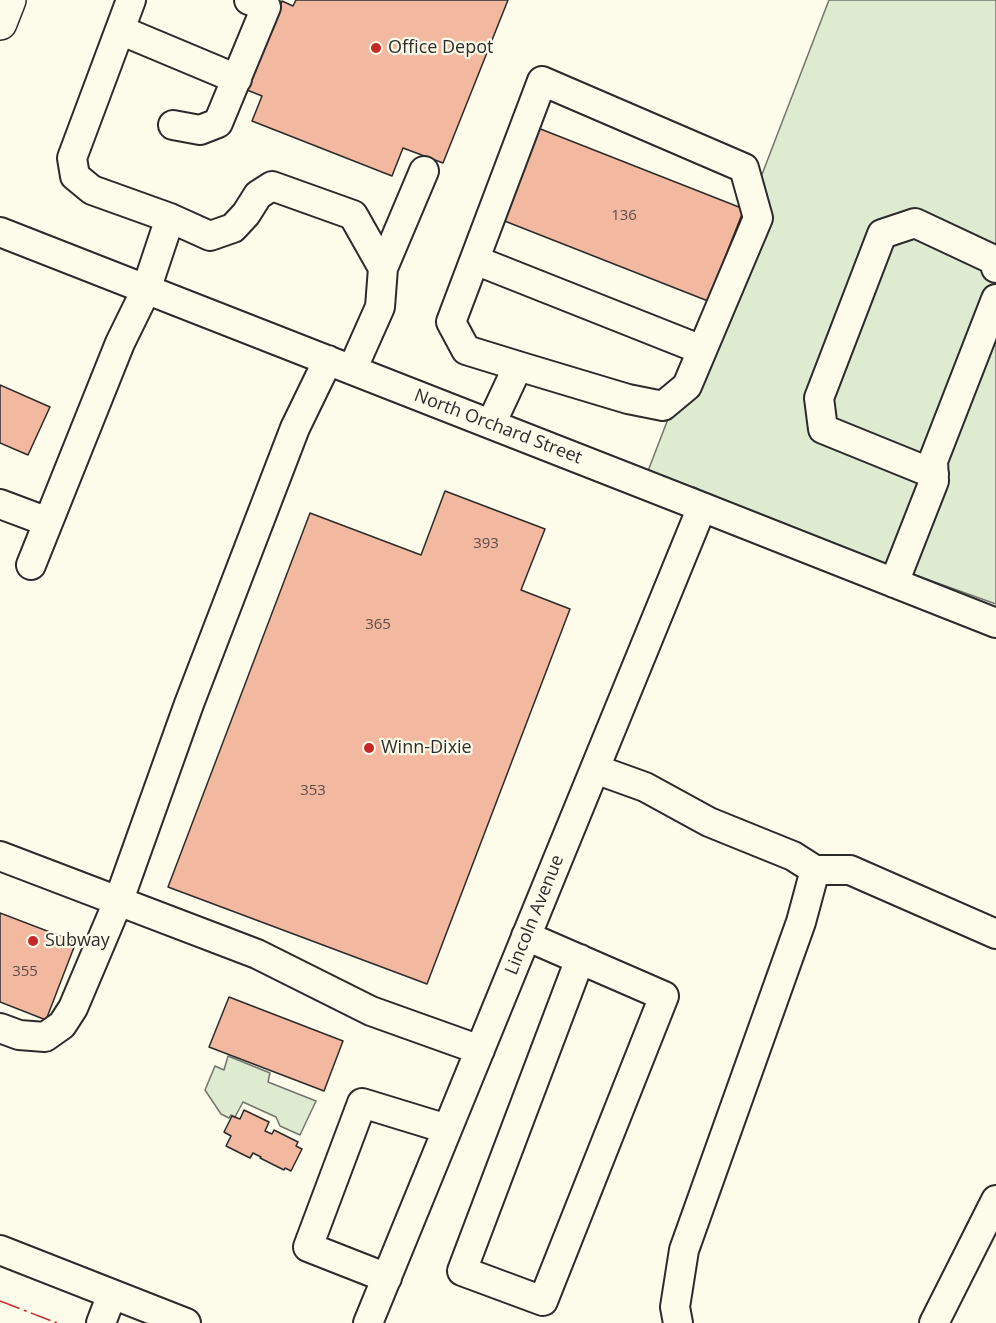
<!DOCTYPE html>
<html>
<head>
<meta charset="utf-8">
<style>
	body { margin:0 }
	canvas { display:block; background:#fdfbea }
</style>
</head>
<body>
<canvas width="996" height="1323"></canvas>
<script>
const context = document.querySelector('canvas').getContext('2d');
context.lineJoin = 'round';
function fill(path, color) { context.fillStyle = color; context.fill(path, 'evenodd'); }
function stroke(path, color, width, dash) { context.strokeStyle = color; context.lineWidth = width; context.lineCap = dash ? 'butt' : 'round'; context.setLineDash(dash || []); context.stroke(path); }
function write(font, color, halo, rows, align = 'center') {
  context.font = font + ' "Open Sans",sans-serif'; context.lineWidth = 4.5; context.setLineDash([]); context.textBaseline = 'middle'; context.strokeStyle = halo; context.fillStyle = color; for (const [text, x, y, turn = 0] of rows) {
    context.save(); context.translate(x, y); context.rotate((+turn || 0) * Math.PI / 180); context.textAlign = isNaN(turn) ? turn : align; if (halo) context.strokeText(text, 0, 0); context.fillText(text, 0, 0); context.restore();
  }
}
const green = new Path2D(`
	M 829,0 L 996,0 L 996,604 L 890,566 L 719,499 L 694,487 L 693,489 L 648,471 Z
	M 228,1056 L 270,1073 L 268,1082 L 316,1101 L 300,1135 L 280,1126 L 276,1117 L 243,1102 L 235,1117 L 231,1115 L 229,1118 L 221,1114 L 205,1090 L 215,1066 L 224,1070 Z`);
fill(green, '#deebd1');
stroke(green, '#74746e', 1.5);
const building = new Path2D(`
	M 296,0 L 508,0 L 443,163 L 403,148 L 392,176 L 252,121 L 262,96 L 247,90 L 282,1 L 293,6 Z
	M 538,128 L 744,209 L 708,301 L 502,220 Z
	M 0,385 L 50,407 L 28,455 L 0,443 Z
	M 445,491 L 545,529 L 521,590 L 570,609 L 427,984 L 168,887 L 310,513 L 421,555 Z
	M 0,913 L 76,942 L 46,1020 L 0,1002 Z
	M 229,997 L 343,1041 L 324,1091 L 209,1047 Z
	M 244,1110 L 269,1122 L 265,1131 L 272,1134 L 274,1130 L 298,1142 L 296,1146 L 302,1149 L 291,1171 L 285,1168 L 284,1170 L 260,1158 L 261,1157 L 253,1153 L 250,1158 L 226,1146 L 231,1136 L 224,1132 L 232,1116 L 240,1119 Z`);
fill(building, '#f2b8a0');
stroke(building, '#2b2b2b', 1.5);
const minor = new Path2D(`
	M 131,0 L 72,158 L 75,176 L 92,190 L 170,218 L 210,236 L 233,228 L 246,214 L 258,195 L 272,186 L 353,215 L 383,268 L 380,307 L 352,370
	M 120,30 L 237,79
	M 173,125 L 200,130 L 218,123 L 266,7 L 249,0
	M 0,232 L 702,507 L 996,623
	M 475,260 L 702,350
	M 383,268 L 424,171
	M 491,424 L 518,366 L 466,350 L 451,322 L 542,81 L 744,168 L 758,218 L 687,386 L 663,406 L 628,399 L 518,366
	M 934,474 L 823,429 L 819,398 L 882,234 L 915,223 L 994,260 L 996,268
	M 0,504 L 48,522
	M 31,565 L 120,343 L 146,290 L 170,218
	M 894,583 L 934,481 L 933,461 L 996,299
	M 595,769 L 645,787 L 709,822 L 793,856 L 815,870 L 850,870 L 996,934
	M 0,856 L 257,954 L 371,1011 L 480,1050
	M 526,936 L 664,996 L 543,1301 L 462,1271 L 580,959
	M 0,1028 L 19,1035 L 45,1037 L 62,1025 L 73,1008 L 120,897 L 189,704 L 295,428 L 328,360
	M 0,1250 L 186,1323
	M 387,1278 L 308,1247 L 362,1103 L 447,1129
	M 101,1323 L 112,1294
	M 368,1323 L 702,507
	M 678,1323 L 675,1307 L 684,1250 L 801,922 L 815,870
	M 934,1323 L 996,1200`);
const major = new Path2D(`
	M 0,23 L 9,0`);
stroke(minor, '#2b2b2b', 32);
stroke(major, '#2b2b2b', 36);
stroke(minor, '#fdfbea', 28);
stroke(major, '#fdfbea', 33);
stroke(new Path2D(`
	M 0,1301 L 57,1323`), '#c62828', 1.5, [21, 4.5, 3, 4.5]);
for (const [x, y, r, color] of [
	[376,48,6,"#c62828"],
	[369,748,6,"#c62828"],
	[33,941,6,"#c62828"]
]) { const dot = new Path2D(); dot.arc(x, y, r, 0, 2 * Math.PI); context.fillStyle = color; context.fill(dot); stroke(dot, '#fdfbea', 2); }
write('15px', '#5d4e48', null, [
	["136",624,216],
	["393",486,544],
	["365",378,625],
	["353",313,791],
	["355",25,972]
]);
write('18px', '#2b2b2b', '#fdfbea', [
	["Office Depot",388,48],
	["Winn-Dixie",381,748],
	["Subway",45,941]
], 'left');
write('18px', '#2b2b2b', '#fdfbea', [
	["North Orchard Street",498,427,21],
	["Lincoln Avenue",535,915,-68]
]);
</script>
</body>
</html>
